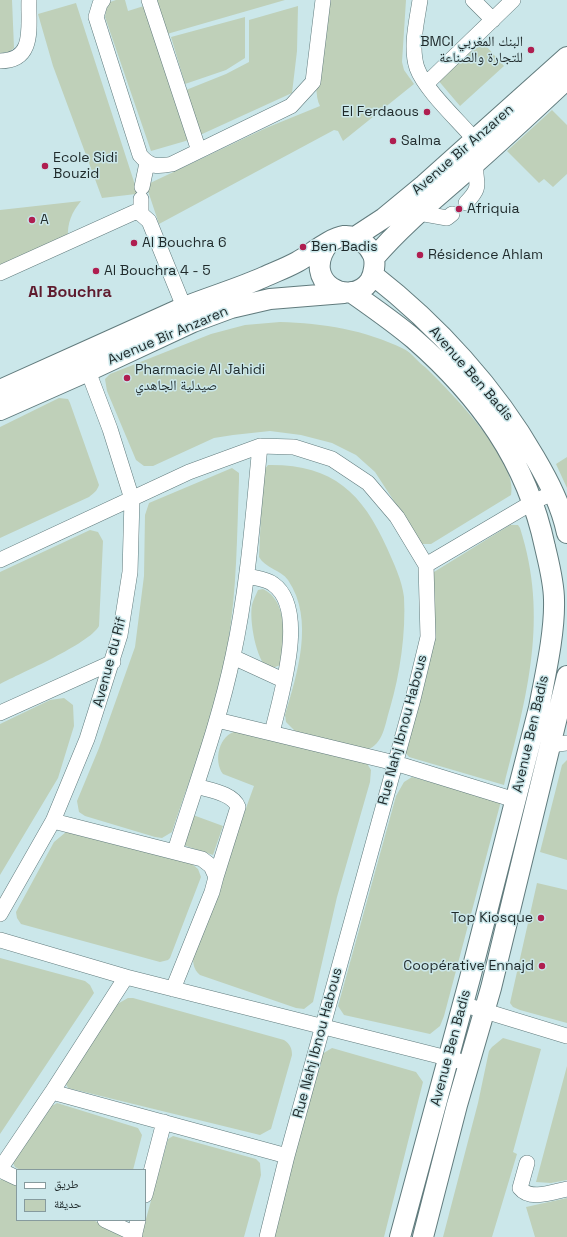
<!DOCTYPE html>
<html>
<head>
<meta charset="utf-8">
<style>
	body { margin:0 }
	#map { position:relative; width:567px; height:1237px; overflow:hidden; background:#cbe7ea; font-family:"Space Grotesk","Noto Naskh Arabic",sans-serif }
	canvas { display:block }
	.legend { position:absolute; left:16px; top:1169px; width:130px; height:52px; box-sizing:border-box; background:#cbe7ea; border:1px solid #869b9e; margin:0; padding:5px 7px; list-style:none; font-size:12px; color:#1f2a2b }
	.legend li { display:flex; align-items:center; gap:8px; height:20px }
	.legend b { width:20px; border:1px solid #869b9e }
</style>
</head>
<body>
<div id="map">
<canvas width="567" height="1237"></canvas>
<ul class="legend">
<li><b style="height:5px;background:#fff"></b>طريق</li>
<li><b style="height:11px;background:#bfd0b9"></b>حديقة</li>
</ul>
</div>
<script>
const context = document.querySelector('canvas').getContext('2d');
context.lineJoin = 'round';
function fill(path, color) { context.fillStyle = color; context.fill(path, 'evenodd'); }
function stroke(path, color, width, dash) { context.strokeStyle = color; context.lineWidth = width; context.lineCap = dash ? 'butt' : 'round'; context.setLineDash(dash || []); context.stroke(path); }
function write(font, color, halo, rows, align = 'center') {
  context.font = font + ' "Space Grotesk","Noto Naskh Arabic",sans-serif'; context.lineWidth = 3; context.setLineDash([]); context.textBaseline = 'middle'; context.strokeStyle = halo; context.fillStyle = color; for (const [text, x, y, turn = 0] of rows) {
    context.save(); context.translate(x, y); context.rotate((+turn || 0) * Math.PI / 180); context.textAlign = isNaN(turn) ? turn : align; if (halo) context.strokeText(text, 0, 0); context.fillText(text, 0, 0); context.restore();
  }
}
fill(new Path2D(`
	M 0,0 L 12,0 L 14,48 L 9,52 L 0,53 Z
	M 116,0 L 125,0 L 128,11 L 147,5 L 189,140 L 151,151 L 105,17 L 107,3 Z
	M 157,0 L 285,0 L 167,34 Z
	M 326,0 L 406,0 L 402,62 L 404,70 L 414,84 L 343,141 L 338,131 L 334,130 L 159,224 L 146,185 L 266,128 L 320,106 C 310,88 323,23 326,0 Z
	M 76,3 L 137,191 L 136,194 L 102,198 L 53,66 L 38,14 Z
	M 298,6 L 297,51 L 292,93 L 200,135 L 186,90 L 226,74 L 249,62 L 249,20 Z
	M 245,17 L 245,58 L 226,70 L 185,84 L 171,37 Z
	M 479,38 L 504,66 L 460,106 L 437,79 Z
	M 552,110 L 567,125 L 567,174 L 553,187 L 544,179 L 539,183 L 507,151 Z
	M 81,201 C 72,212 67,223 68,238 L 0,271 L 0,210 Z
	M 280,322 C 323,323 365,330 404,349 C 412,353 418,362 425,367 C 448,389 520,462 511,495 L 431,544 L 422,544 L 375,472 L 356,455 L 332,443 L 301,435 L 270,431 L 233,435 L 214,438 L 153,466 L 144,466 L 136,460 L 107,391 L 105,379 L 110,374 L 211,334 L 245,325 Z
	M 59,398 L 68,399 L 70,403 L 99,485 C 97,491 94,493 89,497 L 0,538 L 0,427 Z
	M 567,457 L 567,488 L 556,464 Z
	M 268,465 C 332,464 362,492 387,548 C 394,564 402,580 404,597 C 406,633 400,674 390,708 C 385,723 384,745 366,750 L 297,733 L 286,722 L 285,715 C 297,674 315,620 288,580 C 281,570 265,568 259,557 L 263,471 Z
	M 232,468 L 239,473 L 239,480 C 237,534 237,589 228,643 C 218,707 192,771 172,832 L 162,838 L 155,837 L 85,816 L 79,812 L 77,801 L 99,748 L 135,647 L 144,576 L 145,515 L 149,503 Z
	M 510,525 L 518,525 L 520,528 C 549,618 527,696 504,785 L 409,757 L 404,751 L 434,572 Z
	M 90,530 L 98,532 L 103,541 L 99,626 C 89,644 21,673 0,684 L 0,572 Z
	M 263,589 C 288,600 285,642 281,665 L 269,669 C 256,662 249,619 252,605 C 253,600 256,595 258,590 Z
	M 64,698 L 73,705 L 74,726 L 58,778 L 0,875 L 0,724 L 50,700 Z
	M 237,731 L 366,762 L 371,770 L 370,782 L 337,897 L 313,1002 L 304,1009 L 296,1008 L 200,975 C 193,969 193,963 193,954 L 254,786 L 223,774 C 213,761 219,734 237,731 Z
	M 567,760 L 567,860 L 540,852 L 562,765 Z
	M 412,777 L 501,801 L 444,1016 L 440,1026 L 430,1034 L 344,1015 L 338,1006 L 396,796 L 404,782 Z
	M 193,815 L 223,826 L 213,855 L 183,845 Z
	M 66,832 L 192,864 L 198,869 L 201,877 L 170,958 L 168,960 L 160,962 L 21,924 L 17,918 L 16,912 L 54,842 Z
	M 537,883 L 567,890 L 567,1023 L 520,1010 L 513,1007 L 510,1003 Z
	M 0,958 L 85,981 L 90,985 L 94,993 L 0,1134 Z
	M 128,998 L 133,998 L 284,1040 C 290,1044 292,1048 292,1055 L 271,1129 L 260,1135 L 68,1088 L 65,1082 L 112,1007 Z
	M 503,1038 L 541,1049 L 513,1152 L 517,1154 L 492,1237 L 443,1237 L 478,1103 L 489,1051 L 492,1047 Z
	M 332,1048 L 416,1072 L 423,1082 L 384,1237 L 273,1237 L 318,1063 L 322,1054 Z
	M 567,1066 L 567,1180 L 551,1183 L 536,1182 Z
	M 57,1103 L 138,1128 L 142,1135 L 133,1170 L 20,1170 L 15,1167 L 13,1163 L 52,1106 Z
	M 173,1136 L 256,1159 L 260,1163 L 261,1175 L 244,1237 L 141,1237 L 168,1139 Z
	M 2,1179 L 17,1183 L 17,1220 L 93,1220 L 120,1233 L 122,1237 L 0,1237 L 0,1180 Z
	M 567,1198 L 567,1237 L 535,1237 L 526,1207 Z`), '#bfd0b9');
const minor = new Path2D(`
	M 103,0 L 100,4 L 96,17 L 140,155 C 150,167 157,167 172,164 L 291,106 L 313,82 L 323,0
	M 149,0 L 199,151
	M 420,0 C 417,21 410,47 417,68 C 425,90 459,121 475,140
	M 473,0 L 493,20
	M 0,61 C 36,61 28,26 29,0
	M 426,84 L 513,0
	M 142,187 L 147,163
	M 466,203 C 484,184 474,185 476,163
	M 419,213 L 447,218 L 452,214
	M 141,214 L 141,199
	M 0,273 L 135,212 L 141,214 L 149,221 L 184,307
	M 0,560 L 189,472 L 260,446 L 294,447 L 332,459 L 368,483 L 397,517 L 426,565 L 428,637 L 413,699 L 287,1156 L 267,1237
	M 426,565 L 533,502 L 555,492
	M 247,576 C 255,578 267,579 273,584 C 309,609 280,697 272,733
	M 233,657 L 283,680
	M 0,713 L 113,662
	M 217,720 L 395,763 L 515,800
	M 550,745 L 567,743
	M 196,786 C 208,790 233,793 238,807 L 216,877
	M 53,821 L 202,859 L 211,866 L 216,877 L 212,892 L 173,989
	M 175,851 C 195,787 219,723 233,656 C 248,587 253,516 260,446
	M 0,914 L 53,821 L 87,739 L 120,635 L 130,572 L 132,499 L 110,429 L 88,371
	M 0,940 L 126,977 L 459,1061
	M 462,1004 L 567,1036
	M 52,1092 L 287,1156
	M 527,1163 L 520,1188 C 530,1201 553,1192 567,1189
	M 0,1169 L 52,1092 L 126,977
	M 0,1170 L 17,1178
	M 145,1195 L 164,1122
	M 105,1220 L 135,1234
	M 134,1237 L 138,1220`);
const major = new Path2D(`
	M 355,237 L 384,218 L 424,185 L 567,57
	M 374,258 C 402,225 437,197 470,168 C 503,139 535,109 567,79
	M 373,275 C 437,325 495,388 535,458 C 549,482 561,505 567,533
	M 351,292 C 372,307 394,322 414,339 C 479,396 527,461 545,547 C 549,564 554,583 554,600 C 555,633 545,676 539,708 L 470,978 L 400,1237
	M 0,390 C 61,363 121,335 182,308 C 209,297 237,289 264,277 C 275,272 286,268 297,262 C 310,255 330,238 344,236 C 357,235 368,244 373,255 C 376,262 374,274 370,281 C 350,309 300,282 328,244
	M 0,410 L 88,371 L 193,322 L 231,308 L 270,299 L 344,293
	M 423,1237 L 457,1105 L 491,988 L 567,676`);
stroke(minor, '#617b7d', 16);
stroke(major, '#617b7d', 22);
stroke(minor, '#fff', 15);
stroke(major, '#fff', 20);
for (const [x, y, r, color] of [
	[531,50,4,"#af1e50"],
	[427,112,4,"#af1e50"],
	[393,141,4,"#af1e50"],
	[45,166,4,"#af1e50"],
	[459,209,4,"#af1e50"],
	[32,220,4,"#af1e50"],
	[134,243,4,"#af1e50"],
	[303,247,4,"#af1e50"],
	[420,255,4,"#af1e50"],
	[96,271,4,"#af1e50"],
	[127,378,4,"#af1e50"],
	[541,918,4,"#af1e50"],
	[542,966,4,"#af1e50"]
]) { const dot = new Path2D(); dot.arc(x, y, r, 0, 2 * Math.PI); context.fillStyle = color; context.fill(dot); stroke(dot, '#cbe7ea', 1.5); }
write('14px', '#1f2a2b', '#cbe7ea', [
	["BMCI البنك المغربي",523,42,"right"],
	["للتجارة والصناعة",523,58,"right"],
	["El Ferdaous",419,112,"right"],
	["Salma",401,141],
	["Ecole Sidi",53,158],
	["Bouzid",53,174],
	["Afriquia",467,209],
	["A",40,220],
	["Al Bouchra 6",142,243],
	["Ben Badis",311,247],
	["Résidence Ahlam",428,255],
	["Al Bouchra 4 - 5",104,271],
	["Pharmacie Al Jahidi",135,370],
	["صيدلية الجاهدي",135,386],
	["Top Kiosque",533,918,"right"],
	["Coopérative Ennajd",534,966,"right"]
], 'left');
write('14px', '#1f2a2b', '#cbe7ea', [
	["Avenue Bir Anzaren",463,150,-41],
	["Avenue Bir Anzaren",168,336,-23],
	["Avenue Ben Badis",471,374,49],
	["Avenue du Rif",110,662,-75],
	["Rue Nahj Ibnou Habous",403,730,-75],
	["Avenue Ben Badis",531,734,-77],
	["Rue Nahj Ibnou Habous",318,1043,-75],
	["Avenue Ben Badis",451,1048,-75]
]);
write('bold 16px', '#5f1b2e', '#cbe7ea', [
	["Al Bouchra",70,293]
]);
</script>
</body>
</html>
